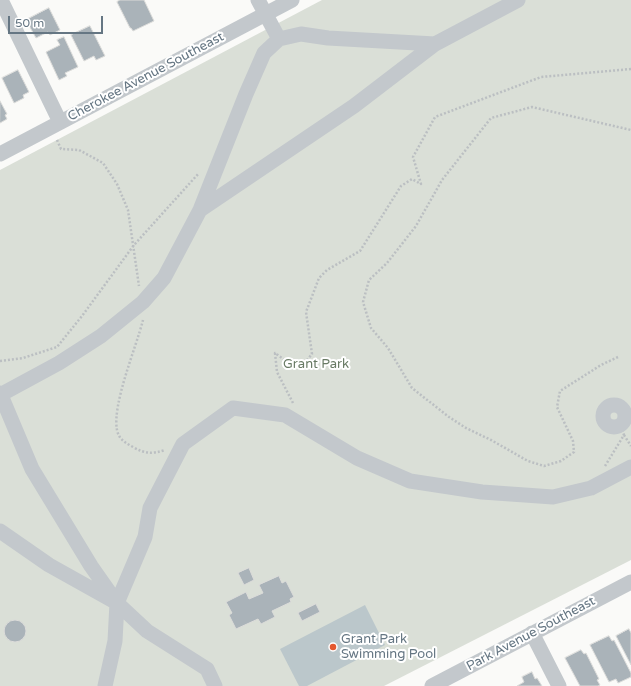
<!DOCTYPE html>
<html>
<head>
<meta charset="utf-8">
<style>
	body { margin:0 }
	#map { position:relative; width:631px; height:686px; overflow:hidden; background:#fafaf8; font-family:"Varela Round",sans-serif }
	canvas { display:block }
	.scale { position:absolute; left:8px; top:16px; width:95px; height:18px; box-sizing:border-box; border:2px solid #657683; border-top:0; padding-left:5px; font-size:12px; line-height:14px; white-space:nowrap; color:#657683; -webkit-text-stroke:3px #fff; paint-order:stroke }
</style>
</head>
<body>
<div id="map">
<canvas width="631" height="686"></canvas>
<div class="scale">50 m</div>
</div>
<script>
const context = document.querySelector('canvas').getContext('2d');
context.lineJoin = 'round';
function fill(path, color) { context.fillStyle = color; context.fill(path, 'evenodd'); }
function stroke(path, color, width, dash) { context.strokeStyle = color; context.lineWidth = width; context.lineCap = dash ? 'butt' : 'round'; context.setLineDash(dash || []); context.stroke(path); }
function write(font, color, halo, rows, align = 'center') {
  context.font = font + ' "Varela Round",sans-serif'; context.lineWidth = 4; context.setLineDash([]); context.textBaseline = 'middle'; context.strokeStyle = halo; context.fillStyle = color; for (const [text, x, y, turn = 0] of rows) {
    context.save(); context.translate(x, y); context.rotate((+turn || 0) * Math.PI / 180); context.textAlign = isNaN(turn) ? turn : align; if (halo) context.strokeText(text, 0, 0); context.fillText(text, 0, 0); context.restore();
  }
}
fill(new Path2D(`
	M 322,0 L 631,0 L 631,560 L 384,686 L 0,686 L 0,170 Z`), '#dadfd7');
fill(new Path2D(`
	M 365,605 L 385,645 L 307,686 L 299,686 L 280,649 Z`), '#bbc7cb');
const building = new Path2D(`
	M 120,0 L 144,0 L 154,21 L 133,31 L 131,28 L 130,28 L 117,2 Z
	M 49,8 L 60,30 L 50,35 L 48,32 L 36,38 L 26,20 Z
	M 90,26 L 105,56 L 96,60 L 94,56 L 84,61 L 71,35 Z
	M 64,37 L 78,67 L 65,73 L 67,76 L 59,80 L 46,52 L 60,45 L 57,40 Z
	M 18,70 L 29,92 L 23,95 L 24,98 L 14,103 L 2,78 Z
	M 0,101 L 7,114 L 5,115 L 7,119 L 0,123 Z
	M 249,568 L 254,580 L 244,585 L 238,573 Z
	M 279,576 L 282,583 L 286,581 L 294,597 L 290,599 L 291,602 L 272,611 L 275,617 L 261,624 L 258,619 L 236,629 L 229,615 L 232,613 L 226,602 L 246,592 L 249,599 L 263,593 L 259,585 Z
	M 316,604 L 320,612 L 302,621 L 298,613 Z
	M4 631a11 11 0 1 1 22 0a11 11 0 1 1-22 0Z
	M 629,629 L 631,633 L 631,665 L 616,636 Z
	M 609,636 L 612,641 L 614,640 L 631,673 L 631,677 L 618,683 L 616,679 L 609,682 L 590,645 Z
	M 581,650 L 584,654 L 586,653 L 599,679 L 597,680 L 600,685 L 598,686 L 580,686 L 565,658 Z
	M 532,672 L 535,679 L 537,678 L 542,686 L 517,686 L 524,682 L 522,677 Z`);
fill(building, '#aab3b9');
stroke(building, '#dcdcda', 1);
stroke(new Path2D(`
	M 57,140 L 61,149 L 79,150 L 103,163 L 117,184 L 128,210 L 139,286
	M 143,320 C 136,348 112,404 117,430 C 119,440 126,443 133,447 C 145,454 153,454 165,450
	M 618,357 L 601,365 L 560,391 L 557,407 L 573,441 L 574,452 L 561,461 L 544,466 L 528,461 L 491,440 L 466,428 L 449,417 L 412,388 L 388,348 L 371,328 L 363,302 L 369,280 L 387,263 L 416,226 L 442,180 L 491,118 L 532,107 L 631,130
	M 0,361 L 23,358 L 57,347 L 82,316 L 134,245 L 199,173
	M 293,403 L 277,372 L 275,353 L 289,363 L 302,366 L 312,354 L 306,312 L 319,278 L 327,270 L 360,251 L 401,186 L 412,179 L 421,184 L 413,157 L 435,117 L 541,77 L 631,69
	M 624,435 L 631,446
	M 605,466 L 624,435 L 620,425`), '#bbbfc2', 2.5, [2, 2]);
stroke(new Path2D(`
	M 1,0 L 60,122
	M 258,0 L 279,39
	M 0,154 L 292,0
	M 200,210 L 354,106 L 435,44 L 518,0
	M 0,393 L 32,469 L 91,566 L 117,603 L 115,641 L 105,686
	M 0,395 L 59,363 L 101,336 L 143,302 L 164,278 L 200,210 L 246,94 L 264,53 L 279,39 L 301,34 L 328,38 L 435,44
	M603 416a11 11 0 1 1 22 0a11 11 0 1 1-22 0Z
	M 0,531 L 49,565 L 117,603 L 147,631 L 207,669 L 215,686
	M 117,603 L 145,537 L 150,508 L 183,444 L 233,408 L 285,415 L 357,458 L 410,481 L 482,492 L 553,497 L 591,488 L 631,467
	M 532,633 L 559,686
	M 432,686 L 631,582`), '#c3c8cc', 15);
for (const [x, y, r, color] of [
	[333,647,4,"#e4572e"]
]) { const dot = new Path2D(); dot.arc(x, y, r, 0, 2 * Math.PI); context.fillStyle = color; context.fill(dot); stroke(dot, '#fff', 1.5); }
write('13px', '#657683', '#fff', [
	["Cherokee Avenue Southeast",146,77,-28],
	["Park Avenue Southeast",531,634,-28]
]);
write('13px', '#687a64', '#fff', [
	["Grant Park",316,365]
]);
write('13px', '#657683', '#fff', [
	["Grant Park",341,640],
	["Swimming Pool",341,655]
], 'left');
</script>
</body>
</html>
